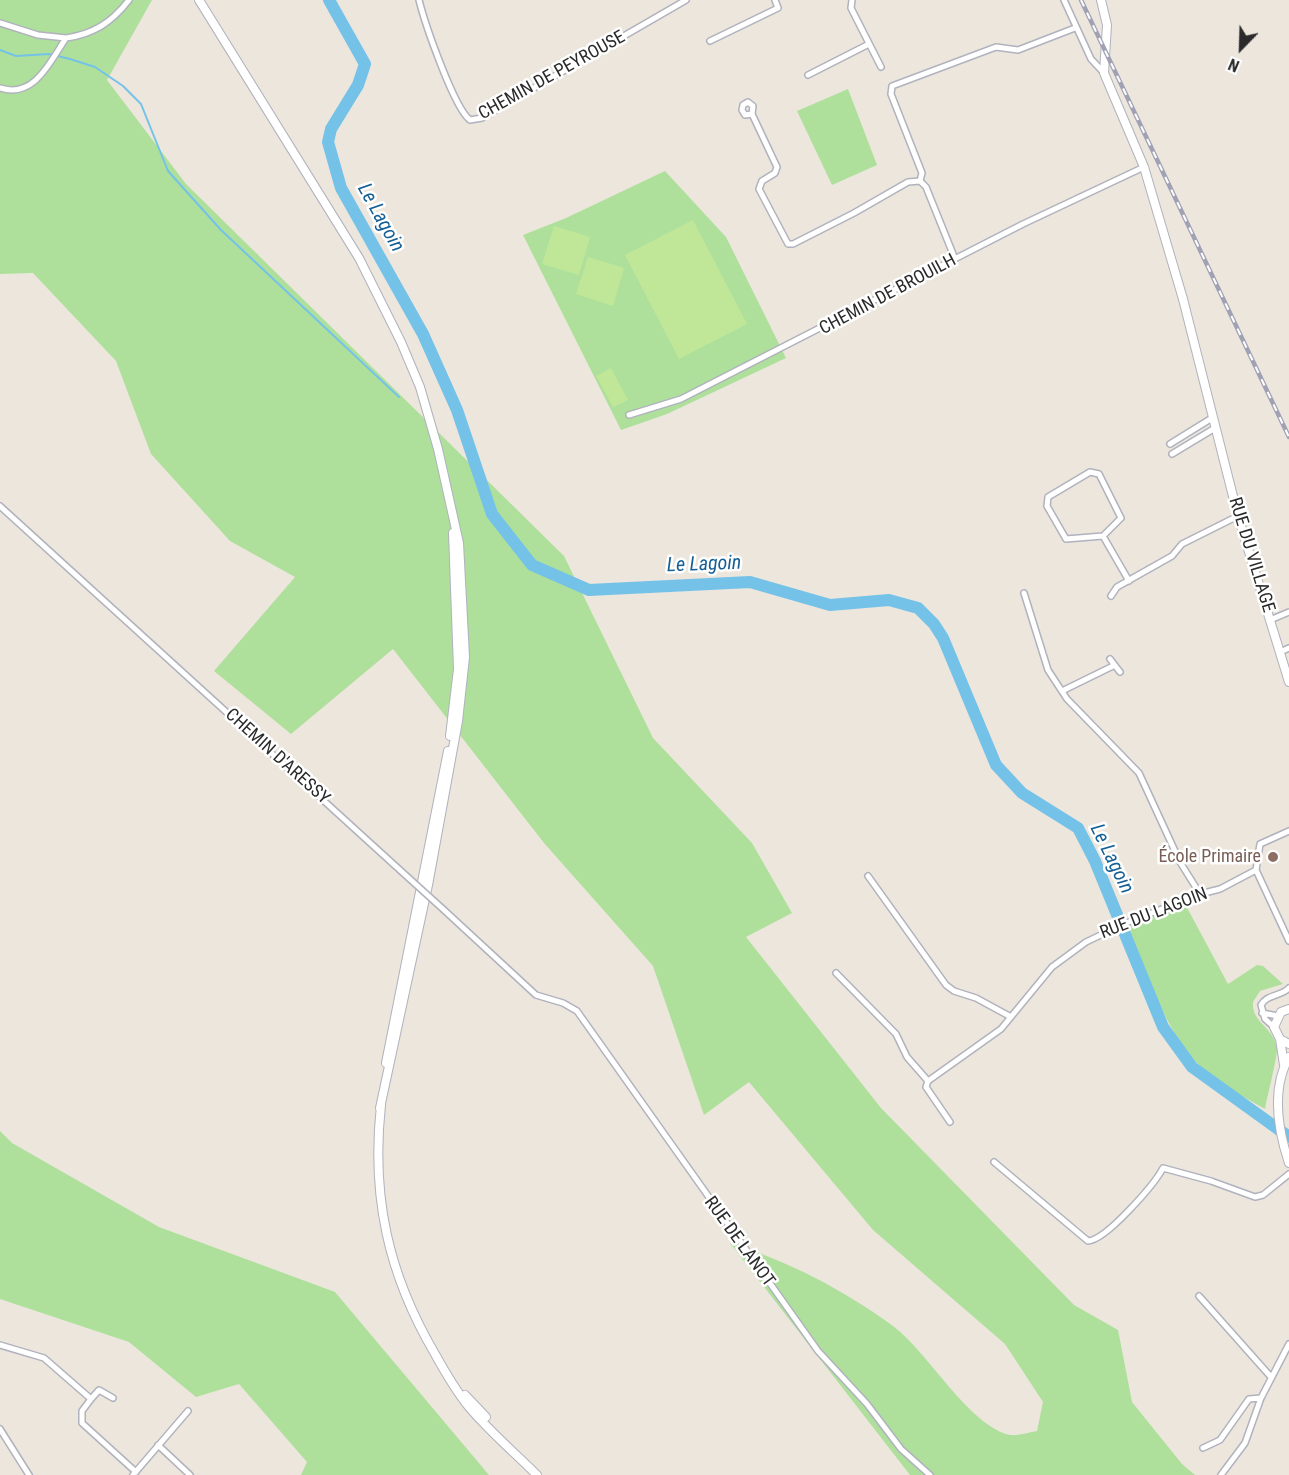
<!DOCTYPE html>
<html>
<head>
<meta charset="utf-8">
<style>
	body { margin:0 }
	#map { position:relative; width:1289px; height:1475px; overflow:hidden; background:#ece6dd; font-family:"Roboto Condensed",sans-serif }
	canvas { display:block }
	.north { position:absolute; left:1211px; top:18px; width:60px; height:60px; -webkit-text-stroke:4px #fff; paint-order:stroke; rotate:203deg; font-size:16px; font-weight:700; line-height:24px; text-align:center; color:#2a2a2a }
	.north::after { content:''; display:block; margin:auto; width:21px; height:27px; background:#2a2a2a; clip-path:polygon(50% 0,100% 100%,50% 72%,0 100%) }
</style>
</head>
<body>
<div id="map">
<canvas width="1289" height="1475"></canvas>
<div class="north">N</div>
</div>
<script>
const context = document.querySelector('canvas').getContext('2d');
context.lineJoin = 'round';
function fill(path, color) { context.fillStyle = color; context.fill(path, 'evenodd'); }
function stroke(path, color, width, dash) { context.strokeStyle = color; context.lineWidth = width; context.lineCap = dash ? 'butt' : 'round'; context.setLineDash(dash || []); context.stroke(path); }
function write(font, color, halo, rows, align = 'center') {
  context.font = font + ' "Roboto Condensed",sans-serif'; context.lineWidth = 5; context.setLineDash([]); context.textBaseline = 'middle'; context.strokeStyle = halo; context.fillStyle = color; for (const [text, x, y, turn = 0] of rows) {
    context.save(); context.translate(x, y); context.rotate((+turn || 0) * Math.PI / 180); context.textAlign = isNaN(turn) ? turn : align; if (halo) context.strokeText(text, 0, 0); context.fillText(text, 0, 0); context.restore();
  }
}
fill(new Path2D(`
	M 0,0 L 152,0 L 107,80 L 186,184 L 564,556 L 653,738 L 752,843 L 792,913 L 746,937 L 881,1108 L 1074,1305 L 1118,1330 L 1132,1402 L 1182,1464 L 1195,1475 L 910,1475 L 730,1243 C 788,1261 844,1290 893,1326 C 929,1353 968,1425 1010,1435 C 1018,1436 1030,1432 1037,1431 L 1043,1402 L 1005,1344 L 873,1230 L 749,1082 L 704,1115 L 653,966 L 544,843 L 393,649 L 291,734 L 214,671 L 295,577 L 230,541 L 151,454 L 116,361 L 33,273 L 0,274 Z
	M 848,89 L 877,165 L 832,185 L 797,111 Z
	M 665,171 L 726,237 L 786,358 L 667,414 L 621,430 L 523,235 L 566,218 Z
	M 1184,902 L 1228,984 L 1257,965 L 1263,966 L 1283,984 L 1260,991 L 1253,1002 C 1251,1022 1273,1027 1277,1047 C 1278,1055 1267,1097 1265,1109 C 1243,1096 1217,1084 1199,1065 C 1164,1030 1146,970 1126,925 Z
	M 0,1131 L 12,1143 L 159,1227 L 335,1292 L 489,1475 L 301,1475 L 307,1462 L 239,1384 L 196,1397 L 129,1342 L 0,1299 Z`), '#aee09c');
fill(new Path2D(`
	M 693,220 L 747,324 L 679,359 L 625,255 Z
	M 554,226 L 590,237 L 579,275 L 542,264 Z
	M 588,257 L 624,268 L 613,306 L 576,294 Z
	M 611,368 L 628,400 L 613,407 L 596,376 Z`), '#c0e798');
stroke(new Path2D(`
	M 0,50 L 16,56 L 49,54 L 70,59 L 95,67 L 123,86 L 141,104 L 168,171 L 221,230 L 399,397`), '#75c2e9', 2);
stroke(new Path2D(`
	M 329,0 L 365,64 L 358,85 L 331,129 L 328,142 L 341,188 L 423,334 L 457,410 L 492,514 L 532,565 L 589,590 L 750,582 L 830,605 L 889,600 L 918,608 L 934,624 L 943,638 L 996,765 L 1022,793 L 1078,828 L 1095,861 L 1163,1027 L 1192,1067 L 1289,1137`), '#75c2e9', 12);
const street = new Path2D(`
	M 419,0 C 425,24 454,108 470,120 L 482,118 L 686,0
	M 852,0 L 851,8 L 881,67
	M 1064,0 L 1091,59 L 1104,73
	M 0,23 L 38,35 L 66,38
	M 710,41 L 778,8 L 775,0
	M 808,75 L 869,44
	M 0,88 C 34,99 50,62 66,38 C 94,34 112,22 129,0
	M 752,114 L 745,115 L 742,110 L 743,105 L 748,102 L 753,106 L 752,114 L 777,167 L 775,173 L 762,181 L 759,189 L 788,244 L 793,244 L 854,213 L 908,182 L 920,181 L 926,187 L 955,259
	M 920,181 L 922,173 L 891,94 L 892,86 L 996,47 L 1018,50 L 1075,28
	M 629,415 L 681,399 L 1023,224 L 1144,167
	M 1170,444 L 1212,418
	M 1172,454 L 1215,428
	M 1090,472 L 1099,474 L 1121,518 L 1103,536 L 1066,539 L 1047,506 L 1048,497 Z
	M 0,506 L 401,871
	M 1103,536 L 1129,581
	M 1024,593 L 1048,670 L 1067,699 L 1139,773 L 1180,862 L 1200,894
	M 1111,596 L 1117,587 L 1172,556 L 1182,544 L 1238,516
	M 1270,620 L 1289,612
	M 1280,652 L 1289,648
	M 1110,659 L 1120,672
	M 1062,691 L 1113,666
	M 1289,831 L 1260,844 L 1256,870 L 1289,941
	M 868,876 L 946,985 L 954,991 L 976,998 L 1011,1017
	M 444,910 L 536,995 L 563,1003 L 577,1011 L 818,1351 L 867,1404 L 901,1449 L 930,1475
	M 836,973 L 896,1034 L 907,1057 L 928,1081
	M 1262,1013 L 1278,1016
	M 1274,1027 L 1265,1019 L 1261,1005 C 1267,994 1280,997 1289,988
	M 950,1122 L 926,1087 L 928,1081 L 1001,1029 L 1052,967 L 1086,942 L 1126,923 L 1200,894 L 1220,889 L 1256,870
	M 994,1162 L 1088,1241 C 1106,1240 1154,1185 1163,1168 L 1211,1181 L 1255,1197 L 1263,1195 L 1289,1174
	M 1199,1296 L 1271,1377
	M 0,1345 L 44,1358 L 91,1399 L 82,1411 L 82,1423 L 136,1472
	M 91,1399 L 99,1390 L 113,1398
	M 0,1429 L 29,1475
	M 158,1445 L 190,1475
	M 1203,1448 L 1220,1440 L 1249,1399 L 1261,1398
	M 133,1475 L 188,1411
	M 1221,1475 L 1245,1443 L 1261,1398 L 1289,1344`);
const secondary = new Path2D(`
	M 199,0 L 359,258 L 401,342 L 420,387 L 438,449 L 459,543 L 465,657 L 458,721 L 428,885 L 380,1108
	M 1101,0 L 1107,25 L 1104,73 L 1144,167 L 1183,299 L 1238,516 L 1289,682
	M 450,736 L 458,669 L 453,533
	M 1289,1009 L 1281,1012 L 1274,1027 L 1280,1039 L 1289,1044
	M 1280,1039 L 1284,1065
	M 1289,1057 C 1271,1089 1278,1130 1289,1163
	M 386,1063 L 448,751
	M 381,1105 C 371,1196 388,1274 435,1354 C 445,1372 456,1391 469,1407 C 490,1432 515,1453 537,1475
	M 465,1395 L 486,1417`);
stroke(street, '#b0b2bd', 8);
stroke(secondary, '#b0b2bd', 10);
stroke(street, '#fff', 5);
stroke(secondary, '#fff', 8);
const rail = new Path2D(`
	M 1081,0 L 1289,437`);
stroke(rail, '#a0a1b4', 4.5);
stroke(rail, '#fff', 2, [7]);
const streetBridge = new Path2D(`
	M 401,871 L 444,910`);
stroke(streetBridge, '#b0b2bd', 8, []);
stroke(streetBridge, '#fff', 5);
for (const [x, y, r, color] of [
	[1273,857,6,"#8d6e63"]
]) { const dot = new Path2D(); dot.arc(x, y, r, 0, 2 * Math.PI); context.fillStyle = color; context.fill(dot); stroke(dot, '#fff', 2); }
write('18px', '#2a2a2a', '#fff', [
	["CHEMIN DE PEYROUSE",552,76,-29],
	["CHEMIN DE BROUILH",888,295,-28],
	["RUE DU VILLAGE",1251,555,73],
	["CHEMIN D'ARESSY",277,757,42],
	["RUE DU LAGOIN",1154,914,-21],
	["RUE DE LANOT",739,1242,54]
]);
write('18px', '#785e54', '#fff', [
	["École Primaire",1261,857]
], 'right');
write('italic 20px', '#145f95', '#fff', [
	["Le Lagoin",380,218,61],
	["Le Lagoin",704,565,-2],
	["Le Lagoin",1111,859,64]
]);
</script>
</body>
</html>
